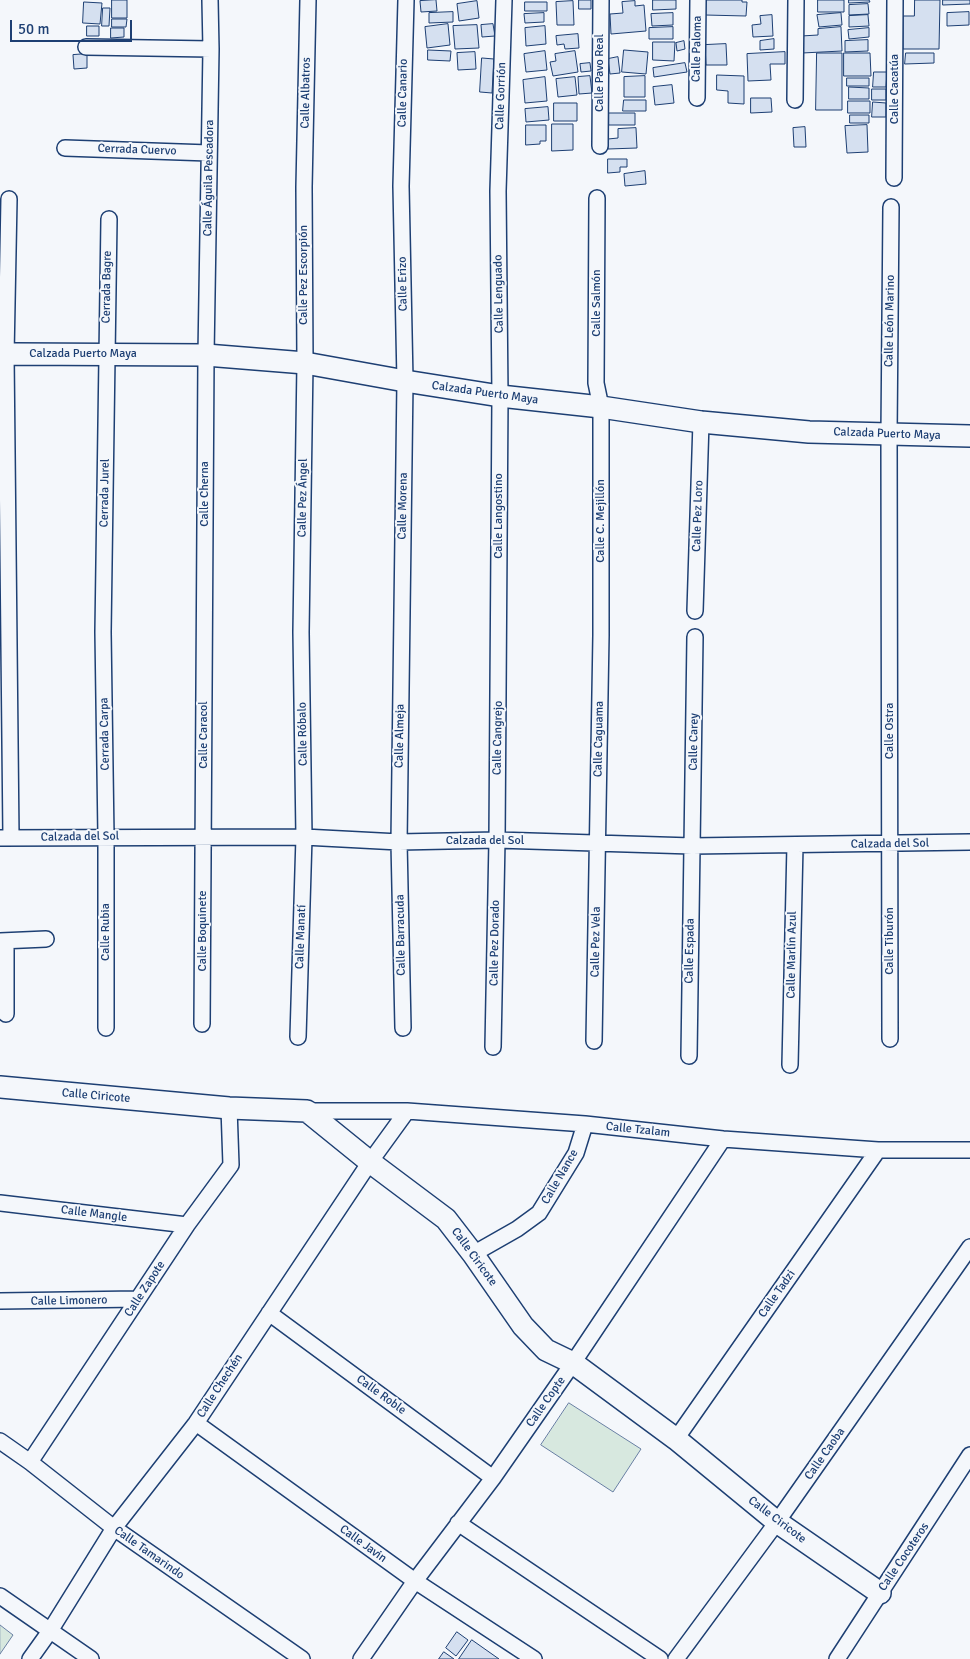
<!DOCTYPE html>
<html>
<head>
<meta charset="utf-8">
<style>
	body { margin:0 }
	#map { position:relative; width:970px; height:1659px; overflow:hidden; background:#f4f7fb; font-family:Signika,sans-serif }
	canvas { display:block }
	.scale { position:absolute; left:10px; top:20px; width:122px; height:22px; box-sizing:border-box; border:2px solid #1d3f73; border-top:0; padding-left:6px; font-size:15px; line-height:18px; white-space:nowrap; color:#1d3f73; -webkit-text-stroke:4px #f4f7fb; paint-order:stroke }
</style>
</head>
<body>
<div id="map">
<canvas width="970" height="1659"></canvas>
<div class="scale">50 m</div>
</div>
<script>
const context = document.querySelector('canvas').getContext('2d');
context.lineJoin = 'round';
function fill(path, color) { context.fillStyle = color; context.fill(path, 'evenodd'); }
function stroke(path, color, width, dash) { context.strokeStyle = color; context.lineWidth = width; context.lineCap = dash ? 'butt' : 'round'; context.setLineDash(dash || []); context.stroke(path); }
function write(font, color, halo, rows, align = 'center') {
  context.font = font + ' Signika,sans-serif'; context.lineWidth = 4; context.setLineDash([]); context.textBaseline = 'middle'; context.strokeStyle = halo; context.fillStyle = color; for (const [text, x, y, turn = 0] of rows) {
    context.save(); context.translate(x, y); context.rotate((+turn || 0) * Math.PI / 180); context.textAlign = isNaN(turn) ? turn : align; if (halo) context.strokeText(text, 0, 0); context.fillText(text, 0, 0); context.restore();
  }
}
const green = new Path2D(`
	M 569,1403 L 641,1449 L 613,1492 L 541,1445 Z
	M 0,1625 L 13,1635 L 0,1654 Z`);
fill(green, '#d7e8df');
stroke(green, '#687fa3', 1);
const building = new Path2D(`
	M 112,0 L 127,0 L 127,18 L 112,18 Z
	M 436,0 L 437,11 L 421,12 L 420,1 Z
	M 579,0 L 591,0 L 591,9 L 579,9 Z
	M 653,0 L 676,0 L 676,9 L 653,10 Z
	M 705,0 L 742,0 L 742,2 L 747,2 L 746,16 L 705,15 Z
	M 818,0 L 844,0 L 844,12 L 818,12 Z
	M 849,0 L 869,0 L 870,2 L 849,3 Z
	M 915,0 L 940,0 L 939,49 L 903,49 L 903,16 L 914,16 Z
	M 943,0 L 970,0 L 970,4 L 943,5 Z
	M 477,1 L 479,18 L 459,21 L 457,4 Z
	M 573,1 L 574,25 L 557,25 L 556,2 Z
	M 635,1 L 635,6 L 644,5 L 646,31 L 611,34 L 610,14 L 623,13 L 622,2 Z
	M 84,2 L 102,3 L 100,24 L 83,23 Z
	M 525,2 L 547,2 L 547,11 L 525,11 Z
	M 868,4 L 869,14 L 849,15 L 849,5 Z
	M 103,8 L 110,8 L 109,26 L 102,26 Z
	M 453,12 L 453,22 L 429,23 L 429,13 Z
	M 969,12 L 969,25 L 947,26 L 947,13 Z
	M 544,13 L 544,22 L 525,23 L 524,14 Z
	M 673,13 L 673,25 L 652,26 L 651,14 Z
	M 841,13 L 842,25 L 819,27 L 817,15 Z
	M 772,15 L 773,36 L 753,37 L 752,25 L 761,24 L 760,16 Z
	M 868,15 L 869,26 L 849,27 L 849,16 Z
	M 112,19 L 127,19 L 126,27 L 112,27 Z
	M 448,24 L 450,45 L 427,48 L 425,27 Z
	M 493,24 L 495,36 L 482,37 L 481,25 Z
	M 477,25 L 479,48 L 455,49 L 453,26 Z
	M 87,26 L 99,26 L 99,36 L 87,36 Z
	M 545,26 L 546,44 L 526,46 L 525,28 Z
	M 673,27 L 673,39 L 649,39 L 649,28 Z
	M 841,27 L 842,51 L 802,53 L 801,36 L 818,35 L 818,29 Z
	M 111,28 L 124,28 L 124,37 L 111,38 Z
	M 869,28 L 869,37 L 849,39 L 848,30 Z
	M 578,34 L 579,48 L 565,49 L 564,44 L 557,45 L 556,36 Z
	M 774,39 L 774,49 L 760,50 L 760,41 Z
	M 868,40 L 868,51 L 845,52 L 845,41 Z
	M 684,41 L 685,49 L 677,51 L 676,43 Z
	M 653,42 L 675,42 L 674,61 L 653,60 Z
	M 726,44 L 727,65 L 706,65 L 705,45 Z
	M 428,50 L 451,51 L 450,61 L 428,60 Z
	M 624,50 L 648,52 L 646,74 L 622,72 Z
	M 545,51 L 547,70 L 526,72 L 524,54 Z
	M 575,51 L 578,72 L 553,76 L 550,62 L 556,61 L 555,54 Z
	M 475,52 L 476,69 L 458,70 L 457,53 Z
	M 785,52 L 785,64 L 770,64 L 771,80 L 748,81 L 747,54 Z
	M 817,53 L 842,53 L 842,110 L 816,110 Z
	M 844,53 L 870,53 L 871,76 L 844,76 Z
	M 906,53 L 934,53 L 934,63 L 905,64 Z
	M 87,54 L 87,68 L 74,69 L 73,55 Z
	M 618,57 L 620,73 L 610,74 L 608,59 Z
	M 482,58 L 494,59 L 492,93 L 480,92 Z
	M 590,63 L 591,71 L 581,72 L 580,64 Z
	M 685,63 L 687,72 L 654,77 L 653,68 Z
	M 874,72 L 887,72 L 886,87 L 873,87 Z
	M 717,75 L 744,76 L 744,104 L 728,103 L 728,91 L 717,90 Z
	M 590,76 L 592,93 L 579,94 L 578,77 Z
	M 645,76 L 645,97 L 624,97 L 624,77 Z
	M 545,77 L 547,101 L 525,103 L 523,80 Z
	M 575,77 L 577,95 L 558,97 L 556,79 Z
	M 847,78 L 869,78 L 869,86 L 847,86 Z
	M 672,85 L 674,103 L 655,105 L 653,87 Z
	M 849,87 L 869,88 L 869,99 L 849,99 Z
	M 872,89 L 886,89 L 886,100 L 872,100 Z
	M 751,98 L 771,98 L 772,112 L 751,113 Z
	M 624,100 L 646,100 L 646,111 L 623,111 Z
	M 848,101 L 870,101 L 870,113 L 848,113 Z
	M 873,102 L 886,103 L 886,117 L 872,117 Z
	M 554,103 L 577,103 L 577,121 L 554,121 Z
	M 548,107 L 549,120 L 526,122 L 525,109 Z
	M 609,113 L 635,113 L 635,125 L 609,125 Z
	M 850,115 L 869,115 L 869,123 L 850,123 Z
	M 552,124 L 573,124 L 573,150 L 552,151 Z
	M 526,125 L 546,125 L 546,141 L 540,141 L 540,144 L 526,145 Z
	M 867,125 L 868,152 L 847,153 L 845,126 Z
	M 805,127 L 806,147 L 794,147 L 793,128 Z
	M 636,128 L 637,148 L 608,149 L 608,139 L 618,138 L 618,129 Z
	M 608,159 L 627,159 L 627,167 L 620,167 L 620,172 L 608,173 Z
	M 645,171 L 646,184 L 625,186 L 624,174 Z
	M 457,1632 L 468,1640 L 456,1656 L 446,1648 Z
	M 472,1640 L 499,1659 L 459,1659 Z
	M 444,1652 L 454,1659 L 439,1659 Z`);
fill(building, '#d5e0f0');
stroke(building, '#1d3f73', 1);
const street = new Path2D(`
	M 86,47 L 211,49
	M 697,98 L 698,0
	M 795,100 L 796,0
	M 600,146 L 601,0
	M 65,148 L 209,153
	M 894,178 L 895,0
	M 9,199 L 6,355 L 11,838
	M 695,611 L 701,422
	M 0,838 L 304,837 L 399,842 L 497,840 L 692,846 L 970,842
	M 0,941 L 46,939
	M 6,1014 L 6,941
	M 202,1024 L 206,355 L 211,49 L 210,0
	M 106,1028 L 106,837 L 103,632 L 109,219
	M 403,1028 L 399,842 L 405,381 L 401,186 L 406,0
	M 298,1037 L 304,837 L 301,632 L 305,363 L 304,187 L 308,0
	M 890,1039 L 889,434 L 891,207
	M 594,1041 L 601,635 L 601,407 L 596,383 L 597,198
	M 493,1047 L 497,840 L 500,396 L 498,191 L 504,0
	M 689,1056 L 695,637
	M 790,1065 L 795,845
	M 307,1111 L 407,1111 L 585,1124 L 723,1139 L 878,1150 L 970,1150
	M 0,1203 L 187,1225
	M 473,1254 L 517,1229 L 539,1213 L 576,1153 L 585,1124
	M 0,1301 L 138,1299
	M 269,1313 L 493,1478
	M 196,1423 L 415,1581 L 534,1659
	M 676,1439 L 878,1150
	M 0,1441 L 30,1462 L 114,1528 L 302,1659
	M 30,1462 L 187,1225 L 231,1165 L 229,1108
	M 458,1523 L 660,1659
	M 0,1596 L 91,1659
	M 30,1659 L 50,1631 L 114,1528 L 196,1423 L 370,1162 L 407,1111
	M 361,1659 L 415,1581 L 493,1478 L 573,1363 L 723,1139
	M 676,1659 L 777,1522 L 970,1247
	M 837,1659 L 970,1455`);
const secondary = new Path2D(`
	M 0,355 L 14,354 L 206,355 L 305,363 L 405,381 L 500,396 L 601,407 L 701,422 L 809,432 L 970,436
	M 0,1087 L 229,1108 L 307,1111 L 370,1162 L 446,1219 L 473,1254 L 523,1326 L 546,1350 L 573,1363 L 676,1439 L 777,1522 L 880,1593`);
stroke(street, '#1d3f73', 18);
stroke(secondary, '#1d3f73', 24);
stroke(street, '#f4f7fb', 15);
stroke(secondary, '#f4f7fb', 21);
write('12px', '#1d3f73', '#f4f7fb', [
	["Calle Paloma",697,49,-89],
	["Calle Pavo Real",600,73,-90],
	["Calle Cacatúa",895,89,-90],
	["Calle Albatros",306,93,-89],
	["Calle Canario",403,93,-89],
	["Calle Gorrión",501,96,-88],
	["Cerrada Cuervo",137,150,2],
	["Calle Águila Pescadora",209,178,-89],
	["Calle Pez Escorpión",304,275,-90],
	["Calle Erizo",403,284,-91],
	["Cerrada Bagre",107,287,-89],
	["Calle Lenguado",499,294,-91],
	["Calle Salmón",597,303,-90],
	["Calle León Marino",890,321,-89],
	["Calzada Puerto Maya",83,354],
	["Calzada Puerto Maya",485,393,8],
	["Calzada Puerto Maya",887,434,2],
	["Cerrada Jurel",105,493,-89],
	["Calle Cherna",205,494,-90],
	["Calle Pez Ángel",303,498,-89],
	["Calle Morena",403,506,-89],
	["Calle Langostino",499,516,-90],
	["Calle Pez Loro",698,516,-88],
	["Calle C. Mejillón",601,521,-90],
	["Calle Ostra",890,731,-90],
	["Cerrada Carpa",105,734,-91],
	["Calle Róbalo",303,734,-91],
	["Calle Caracol",204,735,-90],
	["Calle Almeja",400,736,-89],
	["Calle Cangrejo",498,738,-89],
	["Calle Caguama",599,739,-89],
	["Calle Carey",694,742,-89],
	["Calzada del Sol",80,837,-1],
	["Calzada del Sol",485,841],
	["Calzada del Sol",890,844,-1],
	["Calle Boquinete",203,931,-90],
	["Calle Rubia",106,932,-90],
	["Calle Barracuda",401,935,-91],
	["Calle Manatí",301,937,-88],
	["Calle Tiburón",890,941,-90],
	["Calle Pez Vela",596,942,-89],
	["Calle Pez Dorado",495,943,-89],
	["Calle Espada",690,951,-89],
	["Calle Marlín Azul",792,955,-89],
	["Calle Ciricote",96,1096,5],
	["Calle Tzalam",638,1130,6],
	["Calle Nance",560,1177,-60],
	["Calle Mangle",94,1214,7],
	["Calle Ciricote",474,1257,54],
	["Calle Zapote",145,1289,-57],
	["Calle Tadzi",777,1294,-55],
	["Calle Limonero",69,1301,-1],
	["Calle Chechén",220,1386,-57],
	["Calle Roble",381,1395,36],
	["Calle Copte",546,1402,-55],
	["Calle Caoba",825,1454,-55],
	["Calle Ciricote",777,1520,37],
	["Calle Javin",363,1544,36],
	["Calle Tamarindo",149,1553,35],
	["Calle Cocoteros",904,1557,-56]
]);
</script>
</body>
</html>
